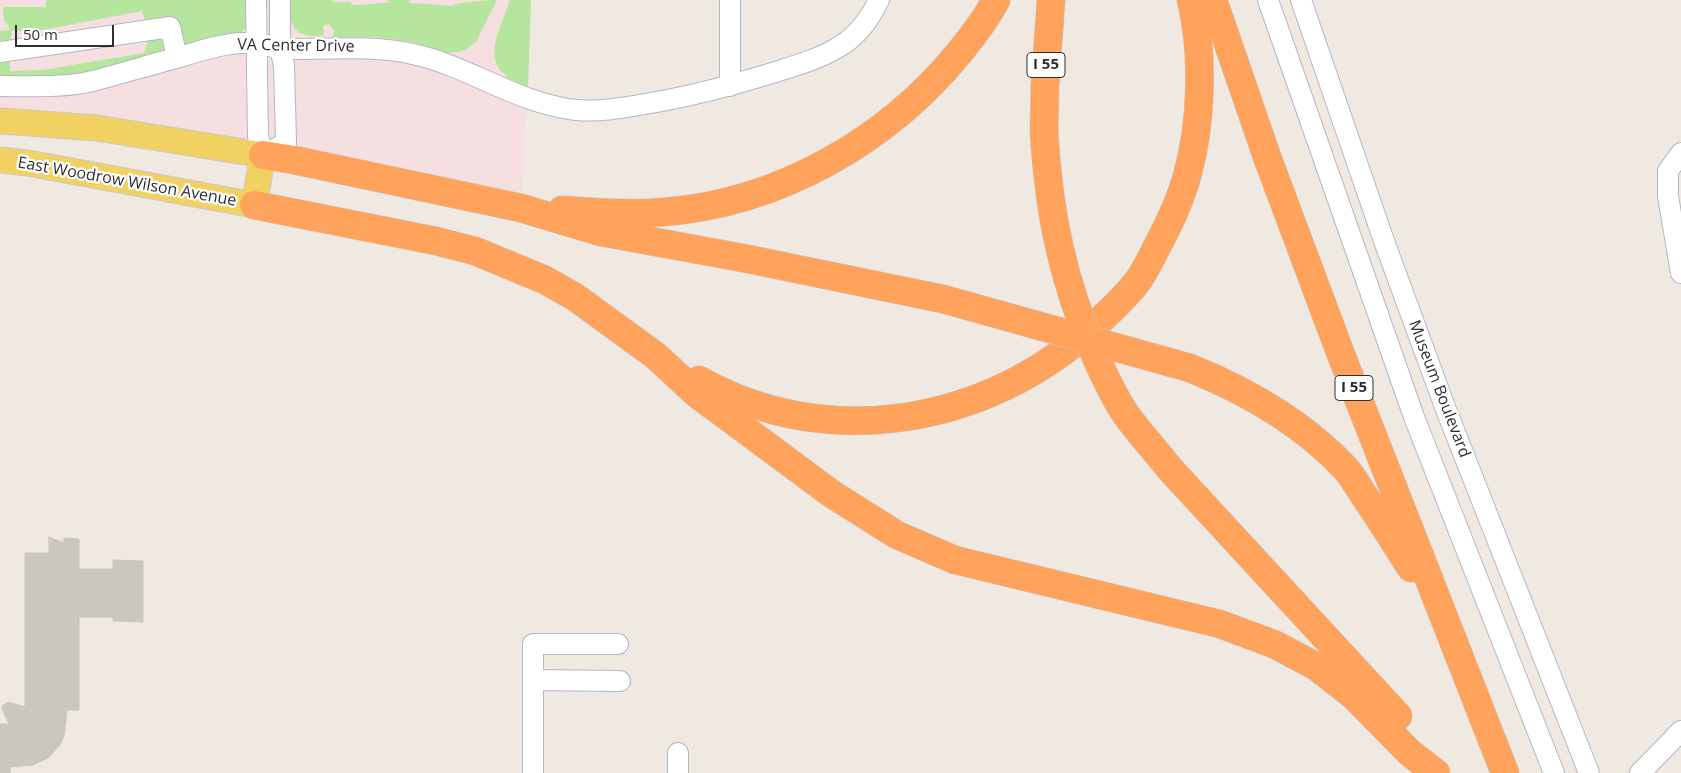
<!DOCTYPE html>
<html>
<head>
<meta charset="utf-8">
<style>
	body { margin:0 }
	#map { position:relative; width:1681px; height:773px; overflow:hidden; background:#efe9e1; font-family:"Open Sans",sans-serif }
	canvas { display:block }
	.scale { position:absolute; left:15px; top:25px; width:99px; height:22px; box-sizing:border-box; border:2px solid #2e2e2e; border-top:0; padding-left:6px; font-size:15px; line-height:18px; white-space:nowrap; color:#2e2e2e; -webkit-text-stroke:4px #fff; paint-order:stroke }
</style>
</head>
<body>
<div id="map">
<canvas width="1681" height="773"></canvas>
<div class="scale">50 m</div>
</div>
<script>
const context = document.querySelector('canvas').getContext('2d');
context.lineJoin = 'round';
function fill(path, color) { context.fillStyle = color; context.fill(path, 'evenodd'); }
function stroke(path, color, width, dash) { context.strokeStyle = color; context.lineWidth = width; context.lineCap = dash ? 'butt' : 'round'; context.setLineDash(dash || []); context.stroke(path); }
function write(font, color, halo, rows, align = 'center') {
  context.font = font + ' "Open Sans",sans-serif'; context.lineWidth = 4.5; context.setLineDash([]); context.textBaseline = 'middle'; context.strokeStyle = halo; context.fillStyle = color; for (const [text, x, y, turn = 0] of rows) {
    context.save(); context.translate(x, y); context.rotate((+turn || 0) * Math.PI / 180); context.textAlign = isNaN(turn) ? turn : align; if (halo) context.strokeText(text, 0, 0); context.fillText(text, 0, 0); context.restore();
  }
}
fill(new Path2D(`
	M 0,0 L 531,0 L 529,60 L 521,208 L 0,121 Z`), '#f5dfe0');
fill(new Path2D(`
	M 46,0 L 248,0 L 247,26 L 238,36 L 190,46 L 185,44 L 181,39 L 145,21 L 142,11 L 43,30 L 11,31 L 11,42 L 0,42 L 0,31 L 9,30 L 9,26 L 4,21 L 3,7 L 46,7 Z
	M 288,0 L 332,0 L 333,2 L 350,2 L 353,5 C 365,5 375,3 388,3 L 389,0 L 409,0 L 410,3 L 453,6 L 455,4 C 470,2 483,0 497,0 L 476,42 L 465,50 L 458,52 L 447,53 L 412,42 L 393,39 L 376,37 L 333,37 L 334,31 L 329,24 L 323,26 L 324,33 L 322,36 C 292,37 291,27 288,0 Z
	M 510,0 L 531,0 L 528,87 L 507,78 L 507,76 C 481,58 503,23 510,0 Z
	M 164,37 L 166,49 L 164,52 L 69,77 L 0,77 L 0,58 L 10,63 L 10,71 L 43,70 L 144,53 L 148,40 Z`), '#b6e59e');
const building = new Path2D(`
	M 49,537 L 64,543 L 64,538 L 79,539 L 79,569 L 113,569 L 113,560 L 143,561 L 143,622 L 113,621 L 113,617 L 79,617 L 79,710 L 67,710 L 64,736 L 60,745 L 48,758 L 33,765 L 10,767 L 10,773 L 0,773 L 0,724 L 9,724 L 2,709 L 2,706 L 8,702 L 25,707 L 25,553 L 49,553 Z`);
fill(building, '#cbc7bf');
stroke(building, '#cbc5ba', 1);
const minor = new Path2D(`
	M 256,0 L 258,136 L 263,155 L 286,143 L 284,65 L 280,49 L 280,0
	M 730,0 L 730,86
	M 1268,0 L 1414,417 L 1554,773
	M 1301,0 L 1384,241 L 1445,407 L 1589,773
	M 0,52 L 170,27 L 177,57
	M 0,86 C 31,86 63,88 93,81 C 123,73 153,64 183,56 C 206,49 231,41 256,43 C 265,44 274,48 283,49 C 327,50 370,44 413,54 C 469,66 518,104 576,110 C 599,112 623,108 645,104 C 688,97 730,86 772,73 C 794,66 817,60 837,48 C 857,37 869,20 879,0
	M 1681,153 L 1668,171 L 1668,196 L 1681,273
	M 533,680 L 620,681
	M 678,753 L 678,773
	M 533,773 L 533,644 L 618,644
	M 1640,773 L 1681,731`);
const major = new Path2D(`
	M 0,121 L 97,128 L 263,155 L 254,205 L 28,163 L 0,160`);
const highway = new Path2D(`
	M 1213,0 L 1266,154 L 1340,352 L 1505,773
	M 1044,131 L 1045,85 L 1051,0
	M 263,155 L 294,160 L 521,208 L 601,232 L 743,258 L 943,299
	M 254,205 L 436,241 L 475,251 L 545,280 L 575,297 L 656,356 L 697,394 L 832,494 L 897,535 L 955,560 L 1220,624 L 1276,645 L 1317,667 L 1354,696 L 1410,753 L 1436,773
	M 562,210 C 596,212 631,215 664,212 C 779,203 887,141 959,53 C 973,36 986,19 996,0
	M 1190,368 C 1247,391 1304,424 1346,469 C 1352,476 1358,486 1363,494 C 1380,519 1395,543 1411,568
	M 699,380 C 827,452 986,425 1093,327 C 1108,313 1124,299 1137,282 C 1146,270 1153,254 1160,241 C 1171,220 1181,198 1187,176 C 1202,123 1204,53 1191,0
	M 1170,469 L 1398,716`);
stroke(minor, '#b4b7c1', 22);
stroke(major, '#c9c9c9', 27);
stroke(highway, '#c9c9c9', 29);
stroke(minor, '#fff', 20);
stroke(major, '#f2d163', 25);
stroke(highway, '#ffa35c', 28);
const highwayBridge = new Path2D(`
	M 1044,131 C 1049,213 1062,279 1095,355 C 1104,375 1114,398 1127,416 C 1140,434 1156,451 1170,469
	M 943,299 L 1190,368`);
stroke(highwayBridge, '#c9c9c9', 29, []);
stroke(highwayBridge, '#ffa35c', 28);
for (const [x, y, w] of [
	[1046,65,38],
	[1354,388,38]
]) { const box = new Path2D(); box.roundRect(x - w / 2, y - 12.5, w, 25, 4); context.fillStyle = '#fff'; context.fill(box); stroke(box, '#2e2e2e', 1); }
write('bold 15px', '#2e2e2e', null, [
	["I 55",1046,65],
	["I 55",1354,388]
]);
write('16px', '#2e2e2e', '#fff', [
	["VA Center Drive",296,46,1],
	["East Woodrow Wilson Avenue",127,182,10],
	["Museum Boulevard",1439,389,69]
]);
</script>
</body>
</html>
